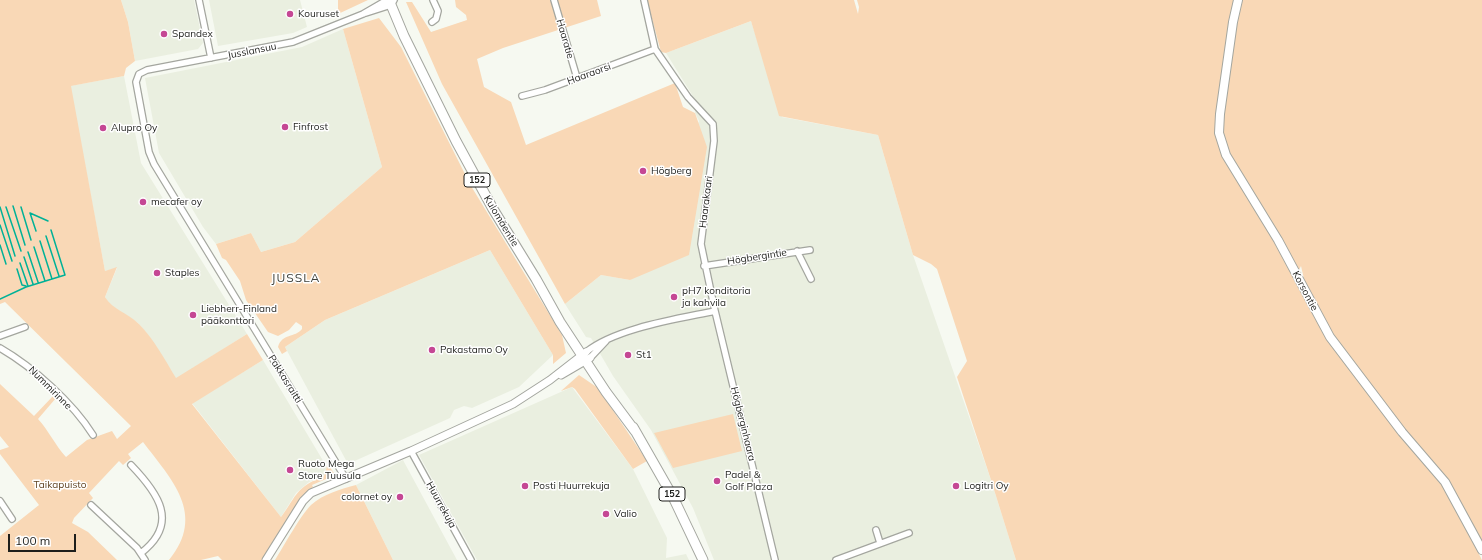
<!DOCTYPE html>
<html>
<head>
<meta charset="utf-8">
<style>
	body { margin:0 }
	#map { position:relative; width:1482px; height:560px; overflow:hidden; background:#f6f9f1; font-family:Mulish,sans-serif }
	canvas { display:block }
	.scale { position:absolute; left:8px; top:534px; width:68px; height:18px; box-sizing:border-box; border:2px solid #1e1f1c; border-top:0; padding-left:5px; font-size:12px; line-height:14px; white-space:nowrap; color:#1e1f1c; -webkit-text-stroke:3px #fff; paint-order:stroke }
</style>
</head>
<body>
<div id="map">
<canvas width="1482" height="560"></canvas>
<div class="scale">100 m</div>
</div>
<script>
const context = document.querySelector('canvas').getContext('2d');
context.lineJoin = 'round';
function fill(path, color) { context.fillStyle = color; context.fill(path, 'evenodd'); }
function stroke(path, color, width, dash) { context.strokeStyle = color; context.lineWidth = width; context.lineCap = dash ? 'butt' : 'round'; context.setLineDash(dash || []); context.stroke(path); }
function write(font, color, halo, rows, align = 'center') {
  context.font = font + ' Mulish,sans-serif'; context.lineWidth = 3; context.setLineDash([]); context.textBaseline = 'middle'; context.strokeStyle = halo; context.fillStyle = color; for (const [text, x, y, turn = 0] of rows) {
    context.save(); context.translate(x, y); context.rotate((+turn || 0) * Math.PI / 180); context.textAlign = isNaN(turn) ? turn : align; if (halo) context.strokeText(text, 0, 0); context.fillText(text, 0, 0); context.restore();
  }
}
fill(new Path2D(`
	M 121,0 L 194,0 L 203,43 L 198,49 L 135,61 L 128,22 Z
	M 209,0 L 300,0 L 307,27 L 293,33 L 218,46 Z
	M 751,21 L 782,117 L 878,135 L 913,255 L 991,480 L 1016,560 L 714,560 L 693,508 L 651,430 L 613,376 L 591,338 L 586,337 L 565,304 L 601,275 L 630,280 L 699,121 L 695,113 L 696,101 L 666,53 Z
	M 343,29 L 382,167 L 295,242 L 261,252 L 251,233 L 216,244 L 203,227 L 159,153 L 145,78 L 302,47 Z
	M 124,76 L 141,163 L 247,334 L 176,379 L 149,336 L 138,323 L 109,304 L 105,297 L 117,268 L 105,271 L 70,86 Z
	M 490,250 L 553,355 L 519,387 L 472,408 L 464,406 L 454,410 L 450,418 L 348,464 L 285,347 L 325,320 Z
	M 263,360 L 328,469 L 324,476 L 309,482 L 296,493 L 281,517 L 192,403 Z
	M 572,387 L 633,469 L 667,538 L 666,558 L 686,554 L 689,560 L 477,560 L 419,455 Z
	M 403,460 L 457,560 L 393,560 L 356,485 Z`), '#eaefe0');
fill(new Path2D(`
	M 0,0 L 121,0 L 128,22 L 135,61 L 126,68 L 124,76 L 71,86 L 105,271 L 117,267 L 105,297 C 113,310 128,313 139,324 C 154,339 165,360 176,378 L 247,334 L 263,360 L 192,404 L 281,517 C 298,494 295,488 324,476 L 327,467 L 329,466 L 334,473 L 333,476 L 312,485 L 313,487 L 303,495 L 263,560 L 222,560 L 218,556 L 201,560 L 169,560 C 207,514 171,479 143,442 L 128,454 L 131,458 L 123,465 L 119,461 L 89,493 L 93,498 L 74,518 L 72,523 L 88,532 L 117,560 L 0,560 L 0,536 L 39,505 L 0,454 L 0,450 L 9,447 L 0,436 L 0,384 L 34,416 L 53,396 L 56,398 L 38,419 C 49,431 55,445 66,457 L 87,440 L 112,431 L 117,439 L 131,426 L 5,302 L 0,304 Z
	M 338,0 L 368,0 L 338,14 Z
	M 455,0 L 597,0 L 601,16 L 503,48 L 477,59 L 484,87 L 511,102 L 526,145 L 675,83 L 683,107 L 695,113 L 707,147 L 689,255 L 630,280 L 601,275 L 565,304 L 442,84 L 406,2 L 412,2 L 431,32 L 467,20 L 466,15 L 456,7 Z
	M 647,0 L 854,0 L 858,14 L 859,7 L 857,0 L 1234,0 L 1219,144 L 1229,168 L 1273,239 L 1332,346 L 1395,429 L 1433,472 L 1448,494 L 1482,560 L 1016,560 L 991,480 L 957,377 L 967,361 L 937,269 L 931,264 L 913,255 L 878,135 L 779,116 L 751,21 L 666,53 L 661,52 Z
	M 1240,0 L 1482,0 L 1482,545 L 1459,501 L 1384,405 L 1333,334 L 1305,283 L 1301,266 L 1299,270 L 1229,155 L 1222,136 L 1222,120 Z
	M 379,18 L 401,47 L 471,186 L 562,335 L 566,353 L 553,364 L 553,355 L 490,250 L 325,320 L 285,347 L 287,351 L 282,354 L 278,347 C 282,333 295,338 302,329 L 302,326 L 296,322 L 289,330 L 278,336 L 268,332 L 246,300 L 240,281 L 226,260 L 222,258 L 216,244 L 251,233 L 261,252 L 295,242 L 382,167 L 343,29 Z
	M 579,375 L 598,388 L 647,461 L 633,469 L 575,389 L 572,387 L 561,391 Z
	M 733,414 L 742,451 L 673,468 L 654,433 Z
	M 356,485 L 393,560 L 275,560 C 284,546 300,516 311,505 C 323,494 341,489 356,485 Z`), '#f9d8b6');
stroke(new Path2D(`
	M 13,206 L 25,245
	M 0,207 L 15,256
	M 6,207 L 21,251
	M 21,207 L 31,240
	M 0,225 L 12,261
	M 36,231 L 30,213 L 48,221
	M 46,236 L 59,276
	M 40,241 L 52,279
	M 0,245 L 6,264
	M 34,247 L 45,281
	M 28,252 L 38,282
	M 24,257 L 33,284
	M 20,263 L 28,286
	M 17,269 L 22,285 L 26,286
	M 0,299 L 26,287 L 65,275 L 51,230`), '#00b197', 1.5);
const minor = new Path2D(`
	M 199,0 L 211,58
	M 554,0 L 577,78
	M 366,13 L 391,5 L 394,0
	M 432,22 L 436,19 L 438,11 L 433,0
	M 522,96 L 545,90 L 655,49
	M 797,251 L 811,279
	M 704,266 L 810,250
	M 715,311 L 775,560
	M 0,336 L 25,327
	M 0,348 C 33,367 73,403 93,435
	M 586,352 C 616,328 677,319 715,311 L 701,244 L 714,141 L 713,124 L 688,97 L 655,49 L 644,0
	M 590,358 L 606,341
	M 411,451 L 471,560
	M 131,465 C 158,493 180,523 141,553
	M 346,479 L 154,164 L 149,152 L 136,82 L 139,74 L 147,70 L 293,42 L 363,14 L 387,0
	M 0,501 L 12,519
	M 91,505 L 137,548 L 145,560
	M 876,530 L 880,543
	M 836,560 L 909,533`);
const tertiary = new Path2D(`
	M 561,375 L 590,358
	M 266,560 L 303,501 L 311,493 L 411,451 L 513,404 L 550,380 L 586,352`);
const secondary = new Path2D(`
	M 1238,0 L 1233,22 L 1220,114 L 1219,133 L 1226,155 L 1278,240 L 1330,337 L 1402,432 L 1445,482 L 1482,550`);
const primary = new Path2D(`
	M 389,0 L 404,36 L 456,141 L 493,209 L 536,279 L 560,322 L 606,392 L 635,431
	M 633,427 L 673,497 L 703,560`);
stroke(minor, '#a4a69f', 8);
stroke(tertiary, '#a4a69f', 9);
stroke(secondary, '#a4a69f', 10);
stroke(primary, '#a4a69f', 11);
stroke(minor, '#fff', 5.5);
stroke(tertiary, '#fff', 7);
stroke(secondary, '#fff', 8);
stroke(primary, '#fff', 9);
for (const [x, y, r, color] of [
	[290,14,4,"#c54794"],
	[164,34,4,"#c54794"],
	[285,127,4,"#c54794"],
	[103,128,4,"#c54794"],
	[643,171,4,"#c54794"],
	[143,202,4,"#c54794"],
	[157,273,4,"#c54794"],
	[674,297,4,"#c54794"],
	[193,315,4,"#c54794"],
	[432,350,4,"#c54794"],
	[628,355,4,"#c54794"],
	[290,470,4,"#c54794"],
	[717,481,4,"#c54794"],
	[525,486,4,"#c54794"],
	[956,486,4,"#c54794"],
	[400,497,4,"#c54794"],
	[606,514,4,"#c54794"]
]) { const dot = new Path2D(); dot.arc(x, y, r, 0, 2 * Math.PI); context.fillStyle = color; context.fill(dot); stroke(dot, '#fff', 1.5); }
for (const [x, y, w] of [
	[477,180,26],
	[672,494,26]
]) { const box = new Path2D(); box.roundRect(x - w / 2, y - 7, w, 14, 3); context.fillStyle = '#fff'; context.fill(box); stroke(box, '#1e1f1c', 1); }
write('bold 9px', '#1e1f1c', null, [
	["152",477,180],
	["152",672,494]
]);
write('10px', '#1e1f1c', '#fff', [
	["Kouruset",298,14],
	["Spandex",172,34],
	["Finfrost",293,127],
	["Alupro Oy",111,128],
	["Högberg",651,171],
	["mecafer oy",151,202],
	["Staples",165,273],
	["pH7 konditoria",682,291],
	["ja kahvila",682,303],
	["Liebherr-Finland",201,309],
	["pääkonttori",201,321],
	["Pakastamo Oy",440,350],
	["St1",636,355],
	["Ruoto Mega",298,464],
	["Store Tuusula",298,476],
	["Padel &",725,475],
	["Golf Plaza",725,487],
	["Posti Huurrekuja",533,486],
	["Logitri Oy",964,486],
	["colornet oy",392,497,"right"],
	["Valio",614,514]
], 'left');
write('10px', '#1e1f1c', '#fff', [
	["Haaratie",565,39,74],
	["Jusslansuu",252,51,-11],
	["Haaraorsi",589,74,-20],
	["Haarakaari",706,202,-83],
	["Kulomäentie",501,221,59],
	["Högbergintie",757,257,-9],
	["Korsontie",1305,291,62],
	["Pakkasraitti",285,379,58],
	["Nummirinne",50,388,45],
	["Högberginhaara",743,424,76],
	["Huurrekuja",441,505,61]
]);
write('10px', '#604322', '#fff', [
	["Taikapuisto",60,485]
]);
context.letterSpacing = '1px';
write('12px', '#3d3f39', '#fff', [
	["JUSSLA",296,278]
]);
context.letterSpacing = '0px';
</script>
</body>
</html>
